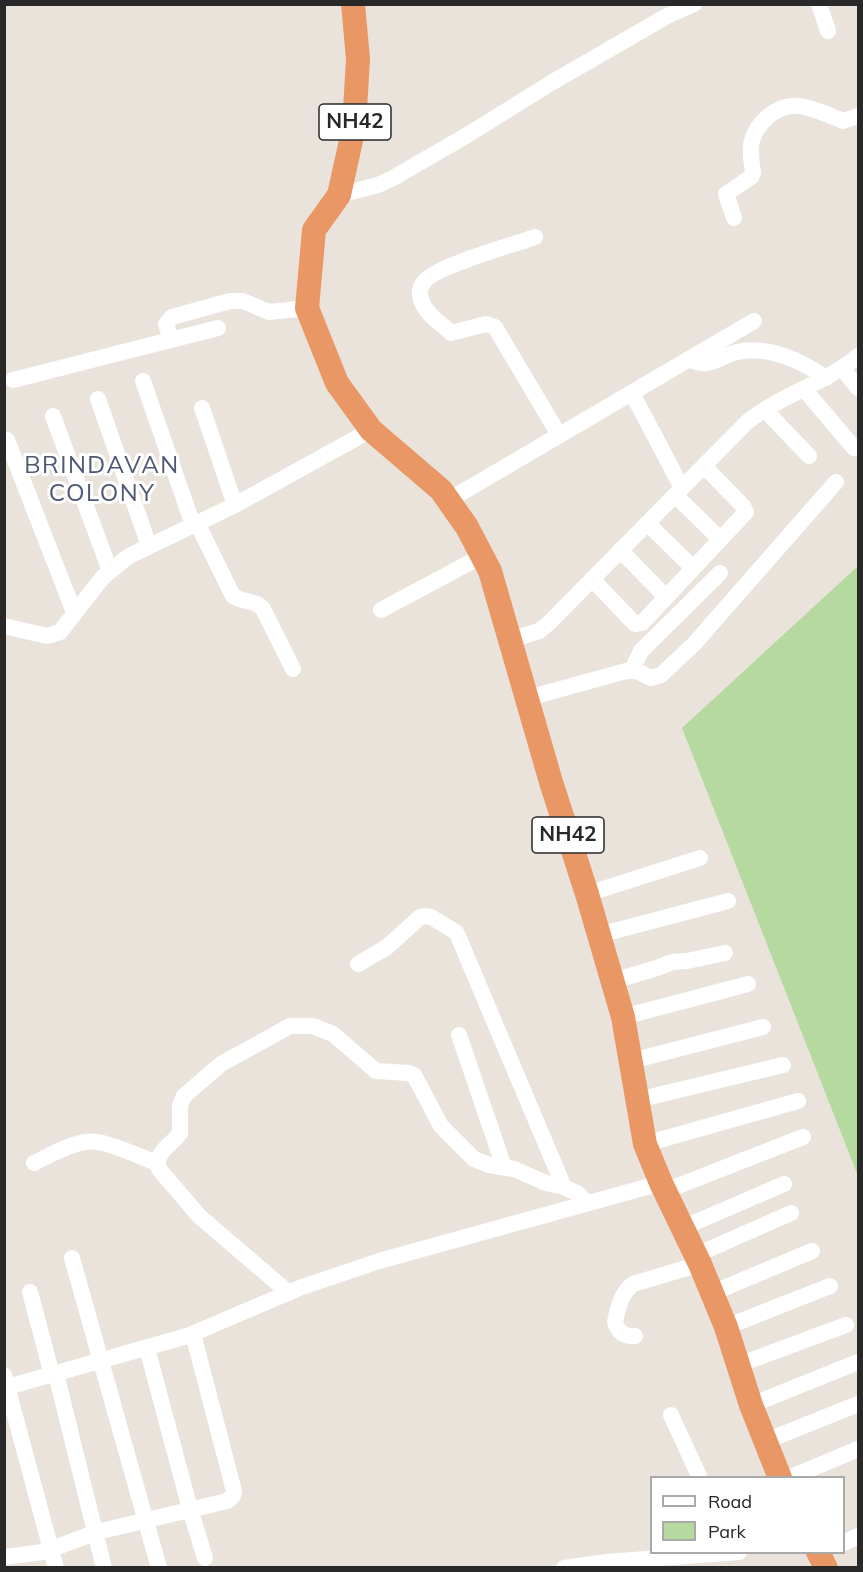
<!DOCTYPE html>
<html>
<head>
<meta charset="utf-8">
<style>
	body { margin:0 }
	#map { position:relative; width:863px; height:1572px; overflow:hidden; background:#e9e3dc; font-family:Mulish,sans-serif }
	canvas { display:block }
	.frame { position:absolute; inset:0; border:6px solid #282828; pointer-events:none }
	.legend { position:absolute; left:650px; top:1476px; width:195px; height:78px; box-sizing:border-box; background:#fff; border:2px solid #a9a9a9; margin:0; padding:8px 10px; list-style:none; font-size:18px; color:#282828 }
	.legend li { display:flex; align-items:center; gap:12px; height:30px }
	.legend b { width:30px; border:2px solid #a9a9a9 }
</style>
</head>
<body>
<div id="map">
<canvas width="863" height="1572"></canvas>
<div class="frame"></div>
<ul class="legend">
<li><b style="height:8px;background:#fff"></b>Road</li>
<li><b style="height:16px;background:#b6d99f"></b>Park</li>
</ul>
</div>
<script>
const context = document.querySelector('canvas').getContext('2d');
context.lineJoin = 'round';
function fill(path, color) { context.fillStyle = color; context.fill(path, 'evenodd'); }
function stroke(path, color, width, dash) { context.strokeStyle = color; context.lineWidth = width; context.lineCap = dash ? 'butt' : 'round'; context.setLineDash(dash || []); context.stroke(path); }
function write(font, color, halo, rows, align = 'center') {
  context.font = font + ' Mulish,sans-serif'; context.lineWidth = 6; context.setLineDash([]); context.textBaseline = 'middle'; context.strokeStyle = halo; context.fillStyle = color; for (const [text, x, y, turn = 0] of rows) {
    context.save(); context.translate(x, y); context.rotate((+turn || 0) * Math.PI / 180); context.textAlign = isNaN(turn) ? turn : align; if (halo) context.strokeText(text, 0, 0); context.fillText(text, 0, 0); context.restore();
  }
}
fill(new Path2D(`
	M 858,566 L 858,1176 L 682,728 Z`), '#b6d99f');
stroke(new Path2D(`
	M 819,4 L 828,31
	M 339,195 L 378,185 L 393,178 L 469,134 L 551,83 L 667,16 L 694,4
	M 734,218 L 726,194 L 751,177 L 753,173 C 752,164 750,154 751,145 C 755,123 777,104 799,106 C 814,108 829,115 843,121 L 858,116
	M 535,237 C 514,245 435,266 424,282 C 420,286 419,294 421,299 C 424,313 442,324 451,333 L 486,324 L 495,327 L 559,435
	M 171,340 L 166,324 L 172,317 L 230,301 L 243,301 L 269,312 L 307,308
	M 689,359 C 710,370 717,357 737,352 C 768,345 802,361 826,378
	M 842,368 L 858,388
	M 13,380 L 218,328
	M 143,381 L 193,525
	M 804,389 L 854,448
	M 632,393 L 682,488
	M 98,399 L 149,546
	M 202,408 L 235,505
	M 765,410 L 809,456
	M 53,416 L 110,571
	M 7,440 L 74,612
	M 675,495 L 720,539
	M 449,500 L 754,321
	M 197,523 L 233,596 C 242,603 255,599 263,609 L 293,669
	M 647,523 L 693,568
	M 620,550 L 666,597
	M 592,579 L 635,624 L 642,623 L 746,512 L 743,506 L 704,466
	M 381,610 L 482,556
	M 4,626 L 47,636 L 60,632 L 103,577 L 129,556 L 235,505 L 371,430
	M 510,640 L 539,631 L 550,622 L 746,423 C 780,395 824,384 858,356
	M 632,670 L 641,651 L 720,573
	M 528,698 L 626,671 L 637,671 L 651,678 L 661,675 L 694,644 L 836,482
	M 587,894 L 700,858
	M 599,935 L 728,901
	M 358,964 L 387,947 L 419,918 L 424,916 L 431,917 L 456,932 L 458,936 L 564,1187
	M 613,981 L 657,968 L 672,962 L 687,961 L 725,953
	M 623,1017 L 748,984
	M 459,1035 L 504,1167
	M 631,1061 L 763,1027
	M 637,1100 L 783,1065
	M 645,1144 L 798,1101
	M 34,1163 C 52,1154 78,1139 98,1142 C 118,1146 138,1156 157,1163
	M 665,1191 L 803,1137
	M 682,1228 L 784,1184
	M 696,1255 L 791,1213
	M 72,1258 L 159,1568
	M 30,1292 L 52,1375
	M 289,1293 L 199,1216 L 159,1169 C 153,1153 172,1145 180,1133 L 180,1105 L 184,1096 L 221,1064 L 290,1026 L 313,1026 L 333,1034 L 376,1071 L 409,1073 L 414,1075 L 441,1126 L 474,1159 L 489,1165 L 514,1169 L 546,1183 L 564,1187 L 577,1193 L 587,1203
	M 712,1293 L 812,1251
	M 726,1327 L 830,1286
	M 635,1336 C 624,1337 618,1332 615,1322 C 618,1308 621,1293 633,1284 L 700,1264
	M 147,1348 L 190,1509 L 205,1558
	M 738,1365 L 846,1325
	M 56,1374 L 104,1568
	M 4,1375 L 56,1568
	M 4,1388 L 187,1336 L 302,1287 L 379,1261 L 661,1183
	M 751,1405 L 858,1362
	M 671,1415 L 700,1478
	M 766,1441 L 858,1404
	M 789,1478 L 858,1449
	M 844,1543 L 858,1536
	M 4,1557 L 44,1552 L 97,1532 L 227,1501 L 233,1496 L 234,1491 L 193,1334
	M 564,1568 L 607,1562 L 739,1552`), '#fff', 16);
stroke(new Path2D(`
	M 353,4 L 358,59 L 354,127 L 339,195 L 314,230 L 307,308 L 337,383 L 371,430 L 441,490 L 467,527 L 490,571 L 551,782 L 587,894 L 623,1017 L 645,1144 L 661,1183 L 700,1264 L 726,1327 L 751,1405 L 780,1478
	M 818,1552 L 826,1568`), '#ea9766', 24);
for (const [x, y, w] of [
	[355,122,72],
	[568,835,72]
]) { const box = new Path2D(); box.roundRect(x - w / 2, y - 18, w, 36, 4.5); context.fillStyle = '#fff'; context.fill(box); stroke(box, '#282828', 1.5); }
write('bold 21px', '#282828', null, [
	["NH42",355,122],
	["NH42",568,835]
]);
context.letterSpacing = '1.5px';
write('24px', '#4f5873', '#fff', [
	["BRINDAVAN",102,466],
	["COLONY",102,494]
]);
context.letterSpacing = '0px';
</script>
</body>
</html>
